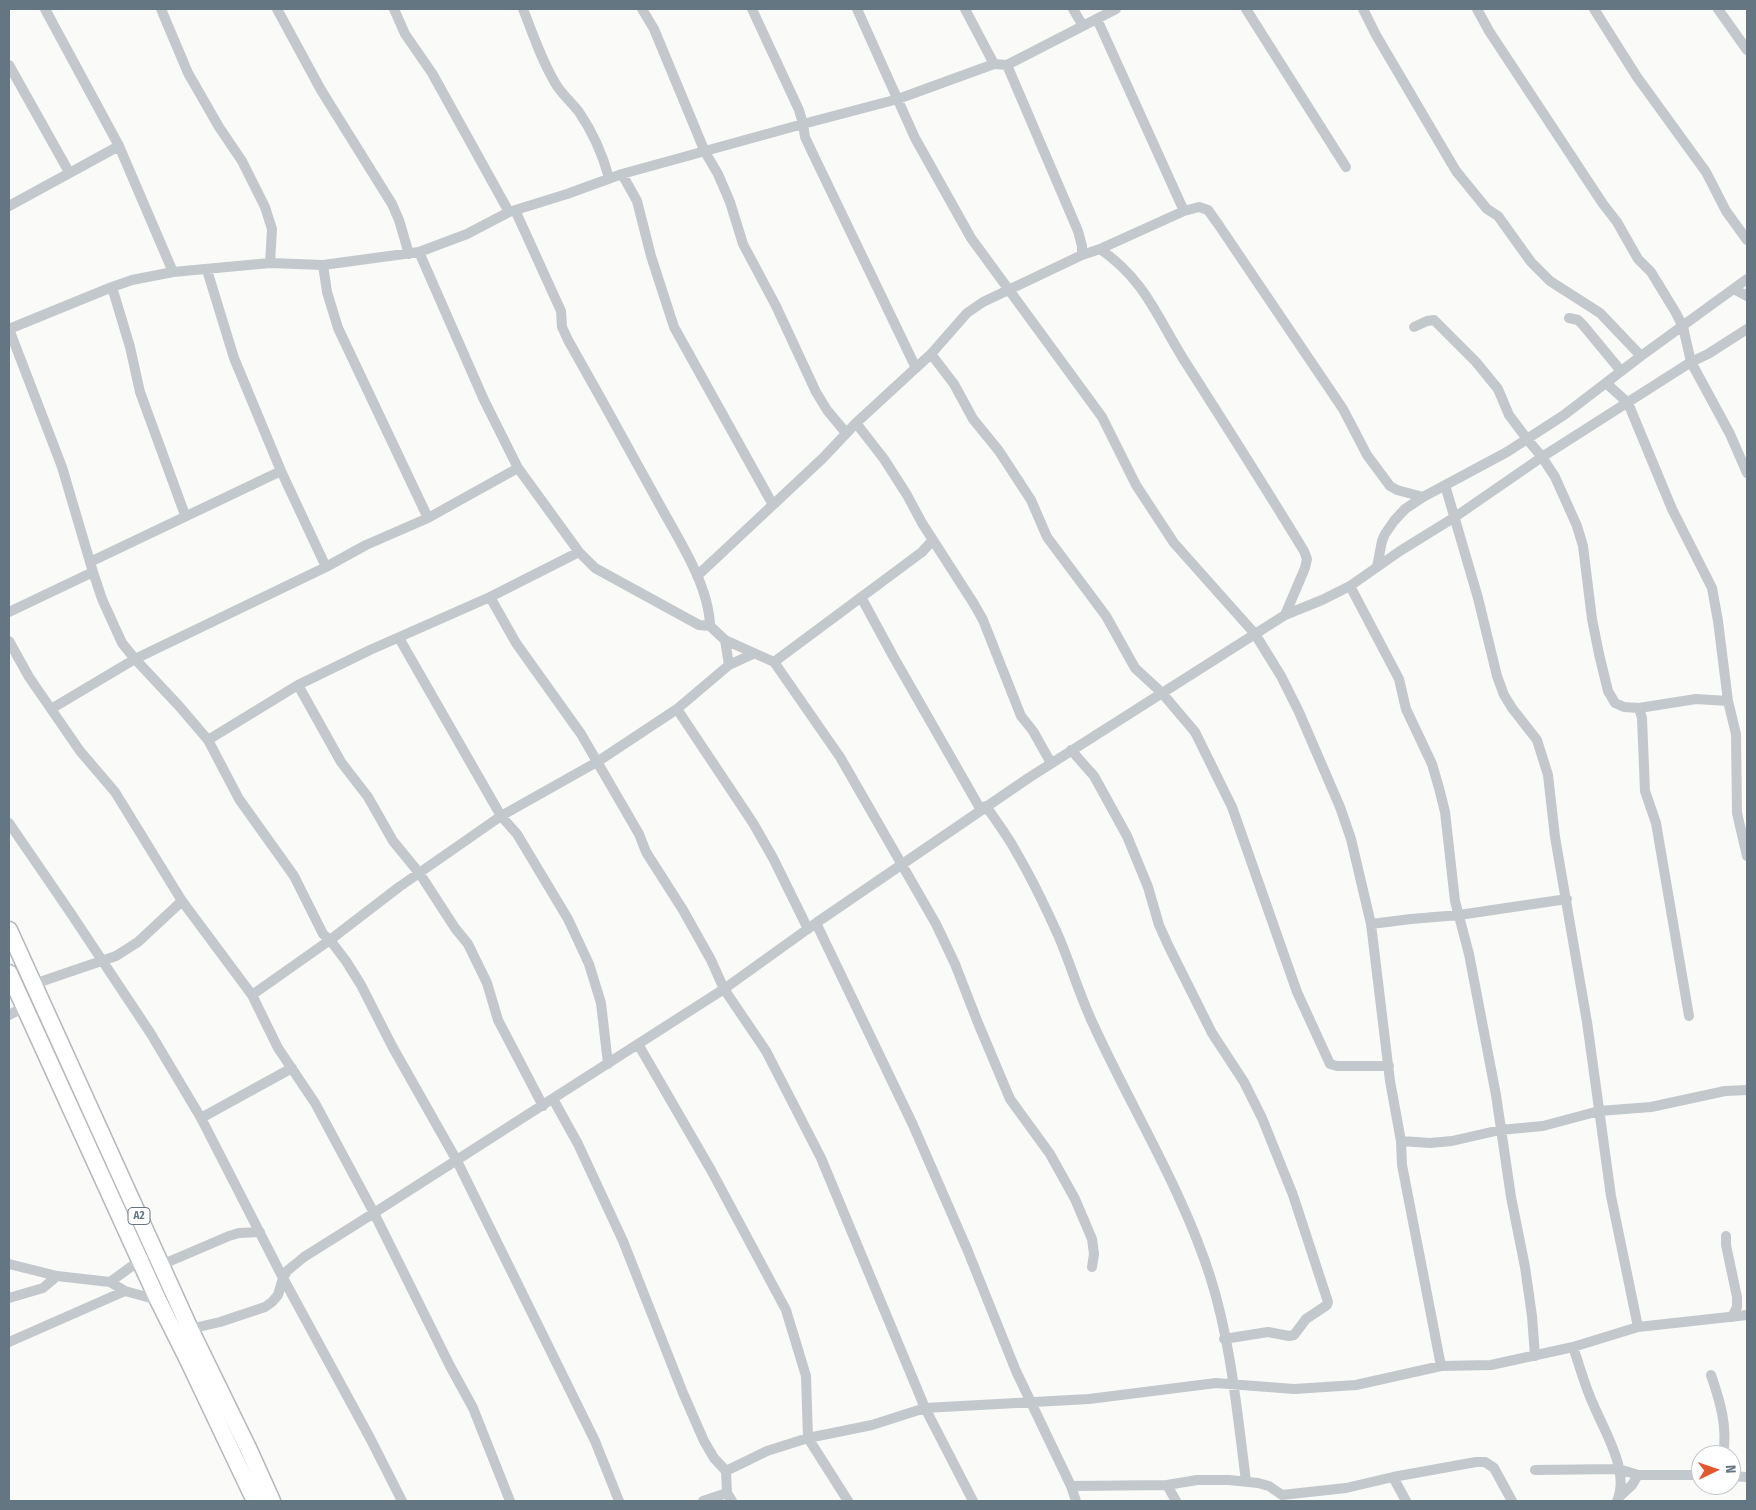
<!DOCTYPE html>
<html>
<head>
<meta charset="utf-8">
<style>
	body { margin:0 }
	#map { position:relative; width:1756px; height:1510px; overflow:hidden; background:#fafaf8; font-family:"Fira Sans Condensed",sans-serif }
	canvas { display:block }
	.frame { position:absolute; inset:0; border:10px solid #657683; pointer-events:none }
	.north { position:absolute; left:1691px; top:1445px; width:50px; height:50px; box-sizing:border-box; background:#fff; border:1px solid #c1c8cd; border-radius:50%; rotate:87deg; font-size:14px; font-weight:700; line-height:20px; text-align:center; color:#657683 }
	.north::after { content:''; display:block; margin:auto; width:18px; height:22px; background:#e4572e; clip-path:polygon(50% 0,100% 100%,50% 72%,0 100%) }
</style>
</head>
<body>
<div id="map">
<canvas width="1756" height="1510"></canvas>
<div class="frame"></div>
<div class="north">N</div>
</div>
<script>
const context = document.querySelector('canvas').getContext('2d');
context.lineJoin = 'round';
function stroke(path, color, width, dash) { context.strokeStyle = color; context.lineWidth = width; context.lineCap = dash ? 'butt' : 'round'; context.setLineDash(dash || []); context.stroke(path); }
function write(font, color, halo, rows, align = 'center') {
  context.font = font + ' "Fira Sans Condensed",sans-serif'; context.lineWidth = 5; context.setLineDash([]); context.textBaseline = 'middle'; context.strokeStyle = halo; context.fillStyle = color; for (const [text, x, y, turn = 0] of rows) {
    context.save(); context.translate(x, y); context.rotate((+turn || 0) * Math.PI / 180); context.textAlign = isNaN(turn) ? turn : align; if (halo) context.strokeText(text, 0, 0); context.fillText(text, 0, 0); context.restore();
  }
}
const trunk = new Path2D(`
	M 9,930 L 190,1329 L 249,1450 L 272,1501
	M 9,973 L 158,1300 L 188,1360 L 255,1501`);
stroke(trunk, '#b4b9bd', 19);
stroke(new Path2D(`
	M 45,9 L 119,146 L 173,272
	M 161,9 L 188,73 L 219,127 L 242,161 L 265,207 L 272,229 L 270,263
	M 277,9 L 321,90 L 392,204 L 399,220 L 409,254
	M 394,9 L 405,34 L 432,73 L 509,212
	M 523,9 C 533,34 542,62 557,86 C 563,95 572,103 579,112 C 592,131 603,156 609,178
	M 642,9 L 654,29 L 705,152 L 718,174 L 730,202 L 743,244 L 776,306 L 816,392 L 827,410 L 846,433
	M 752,9 L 799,110 L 803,124 L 898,99 L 994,64 L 1007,65 L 1116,9
	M 857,9 L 915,138 L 971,238 L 1102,417 L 1136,485 L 1174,543 L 1255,634 L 1281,676 L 1299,712 L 1340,807 L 1351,839 L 1371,924 L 1390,1081 L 1401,1141 L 1402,1165 L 1441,1366
	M 965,9 L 994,64
	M 1073,9 L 1083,26
	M 1246,9 L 1346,167
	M 1363,9 L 1376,35 L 1456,171 L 1487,209 L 1498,216 L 1531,262 L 1550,281 L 1600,313 L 1641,356
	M 1477,9 L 1489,31 L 1603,204 L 1617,222 L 1638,259 L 1651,272 L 1676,313 L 1683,327 L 1691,362 L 1730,434 L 1747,473
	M 1594,9 L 1637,77 L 1706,172 L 1726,211 L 1747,240
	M 1718,9 L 1747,50
	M 1097,19 L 1184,211
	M 9,65 L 69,172
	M 1007,65 L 1078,231 L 1082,246 L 1082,255
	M 622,174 L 637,201 L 651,256 L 674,327 L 773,505
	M 9,206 L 119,146
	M 515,210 L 561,311 L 562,327 L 568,340 C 598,393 628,447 657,500 C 677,537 709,584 710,626
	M 1100,249 C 1145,280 1157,317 1184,360 C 1225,424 1265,487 1304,551 L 1307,559 L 1305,568 L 1285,615
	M 419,252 L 484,400 L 518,468 L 579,552 L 595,568 L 699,625 L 710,626 L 725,640 L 774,662 L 840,757 L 936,924 L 955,964 L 978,1023 L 1010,1099 L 1050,1154 L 1075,1199 L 1092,1239 L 1094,1254 L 1092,1267
	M 323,265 L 327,292 L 338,328 L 428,518
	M 207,270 L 234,358 L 281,471 L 326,567
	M 112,287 L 130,347 L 140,392 L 185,515
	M 1734,289 L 1747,296
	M 1569,318 L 1578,320 L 1583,325 L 1621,371
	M 1414,327 L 1427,321 L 1434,320 L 1476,362 L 1498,389 L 1509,415 L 1527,439 L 1542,457 L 1555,477 L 1577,526 L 1583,546 L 1592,619 L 1599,654 L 1608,691 L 1615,703 L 1624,707 L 1639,708 L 1696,699 L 1728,701
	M 9,329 L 62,467 L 93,572 L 102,599 L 122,643 L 135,659 L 179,706 L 208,740 L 239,799 L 294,876 L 323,934 L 330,940 L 346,961 L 361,985 L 392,1046 L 457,1161 L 595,1441 L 619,1501
	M 9,329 L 112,287 L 132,280 L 173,272 L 270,263 L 323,265 L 419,252 L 467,234 L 509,212 L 567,194 L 622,174 L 803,124 L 805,137 L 812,152 L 916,368
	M 931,354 L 954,384 L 973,419 L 999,451 L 1031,500 L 1047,537 L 1106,616 L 1135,668 L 1162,693 L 1195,732 L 1232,807 L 1297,992 L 1330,1064 L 1337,1066 L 1389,1066
	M 1606,383 L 1628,403 L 1672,509 L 1712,588 L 1718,621 L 1728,701 L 1736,734 L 1737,813 L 1747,856
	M 856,423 L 884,459 L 907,495 L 922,523 L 974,604 L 983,620 L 1021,716 L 1033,731 L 1051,763
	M 1445,485 L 1478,598 L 1497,676 L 1504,695 L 1512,708 L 1537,740 L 1548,775 L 1555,837 L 1587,1022 L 1611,1196 L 1638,1327
	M 90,562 L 281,471
	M 1377,567 L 1382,541 L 1385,534 L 1394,521 L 1405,509 L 1423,497 L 1507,452 L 1564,415 L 1641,356 L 1747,279
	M 697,576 L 823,458 L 856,423 L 931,354 L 967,313 L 983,302 L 1082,255 L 1100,249 L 1184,211 L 1199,207 L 1208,210 L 1218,224 L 1343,409 L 1367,455 L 1390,486 L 1397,490 L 1423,497
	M 1350,586 L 1399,679 L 1406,709 L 1432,764 L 1439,788 L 1445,812 L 1455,901 L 1469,954 L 1496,1095 L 1511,1197 L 1525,1267 L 1532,1316 L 1535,1356
	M 490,597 L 516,643 L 581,734 L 639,834 L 646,852 L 683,910 L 711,960 L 724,989 L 766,1051 L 821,1158 L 925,1408 L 973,1501
	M 861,597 L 893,656 L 981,810
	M 9,612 L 93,572
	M 399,638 L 501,816 L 517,834 L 568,919 L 589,964 L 601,1003 L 608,1064
	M 725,640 L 729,665
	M 9,641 L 29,677 L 80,751 L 115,792 L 182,901 L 252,995 L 278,1048 L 315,1103 L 374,1213 L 450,1366 L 473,1408 L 510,1501
	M 774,662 L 922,552 L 933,540
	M 298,685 L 341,762 L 368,797 L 393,841 L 420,874 L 455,928 L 468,944 L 487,983 L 498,1020 L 543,1106
	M 1639,708 L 1642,718 L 1645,791 L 1656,823 L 1689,1016
	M 51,709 L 135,659 L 326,567 L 366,545 L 428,518 L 518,468
	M 677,709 L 753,823 L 773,858 L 808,929
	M 208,740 L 298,685 L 370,650 L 490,597 L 579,552
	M 1071,750 L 1094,776 L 1127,836 L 1148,887 L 1159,925 L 1169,947 L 1212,1033 L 1244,1082 L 1262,1118 L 1293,1195 L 1328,1302 L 1327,1305 L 1306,1319 L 1294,1335 L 1289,1336 L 1268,1332 L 1224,1339
	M 986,806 C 996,821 1007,835 1015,850 C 1031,877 1045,906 1058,935 C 1071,965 1080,997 1094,1026 C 1132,1109 1182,1189 1210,1276 C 1231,1342 1237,1412 1246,1481
	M 9,823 L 70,912 L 151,1034 L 201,1118 L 283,1278 L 370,1438 L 402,1501
	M 816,923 L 913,1125 L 967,1249 L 1016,1371 L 1071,1486 L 1076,1501
	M 1371,924 L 1411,919 L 1459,915 L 1567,899
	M 34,984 L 116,956 L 138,942 L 182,901
	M 252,995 L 330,940 L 399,887 L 501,816 L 597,762 L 677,709 L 729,665 L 753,654
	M 9,1015 L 24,1007
	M 638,1044 L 711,1170 L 786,1310 L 806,1376 L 808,1438 L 848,1501
	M 553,1099 L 578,1144 L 623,1241 L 683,1393 L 704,1441 L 714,1458 L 726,1471 L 727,1493 L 732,1501
	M 201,1118 L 292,1068
	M 1401,1141 L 1430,1143 L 1452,1141 L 1500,1130 L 1543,1126 L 1599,1111 L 1651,1107 L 1725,1091 L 1747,1090
	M 1726,1236 L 1726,1245 L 1737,1297 L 1737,1307 L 1732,1317
	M 9,1264 L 57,1276 L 110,1282 L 125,1291 L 158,1300
	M 161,1265 L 229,1236 L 239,1233 L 260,1232
	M 110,1282 L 143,1258
	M 9,1298 L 43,1288 L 57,1276
	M 190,1329 L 220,1322 L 265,1307 L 272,1302 L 278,1295 L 283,1278 L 287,1271 L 304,1257 L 374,1213 L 724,989 L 816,923 L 1030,777 L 1285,615 L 1322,600 L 1350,586 L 1400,551 L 1455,517 L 1542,457 L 1691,362 L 1708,354 L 1747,329
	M 9,1342 L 125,1291
	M 1573,1347 C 1580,1367 1585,1387 1594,1406 C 1605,1432 1630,1472 1617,1501
	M 1711,1375 C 1720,1401 1728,1427 1723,1455
	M 1535,1470 L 1619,1469 L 1638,1475 L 1701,1475
	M 726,1471 L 767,1451 L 808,1438 L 872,1425 L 925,1408 L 1089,1399 L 1216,1383 L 1294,1389 L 1356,1385 L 1441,1366 L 1491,1365 L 1573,1347 L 1638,1327 L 1747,1315
	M 1731,1476 L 1747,1477
	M 1393,1477 L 1406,1501
	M 1167,1485 L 1176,1501
	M 1071,1486 L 1167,1485 L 1197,1480 L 1229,1480 L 1258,1483 L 1269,1486 L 1282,1495 L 1291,1494 L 1346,1488 L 1393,1477 L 1476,1462 L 1485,1462 L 1494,1468 L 1512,1501
	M 1619,1497 L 1632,1485 L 1638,1475
	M 703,1501 L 727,1493`), '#c3c8cc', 10);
stroke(trunk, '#fff', 16);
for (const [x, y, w] of [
	[139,1216,22]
]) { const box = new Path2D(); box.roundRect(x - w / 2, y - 8.5, w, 17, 4); context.fillStyle = '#fff'; context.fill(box); stroke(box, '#657683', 1); }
write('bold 11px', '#657683', null, [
	["A2",139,1216]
]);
</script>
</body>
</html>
